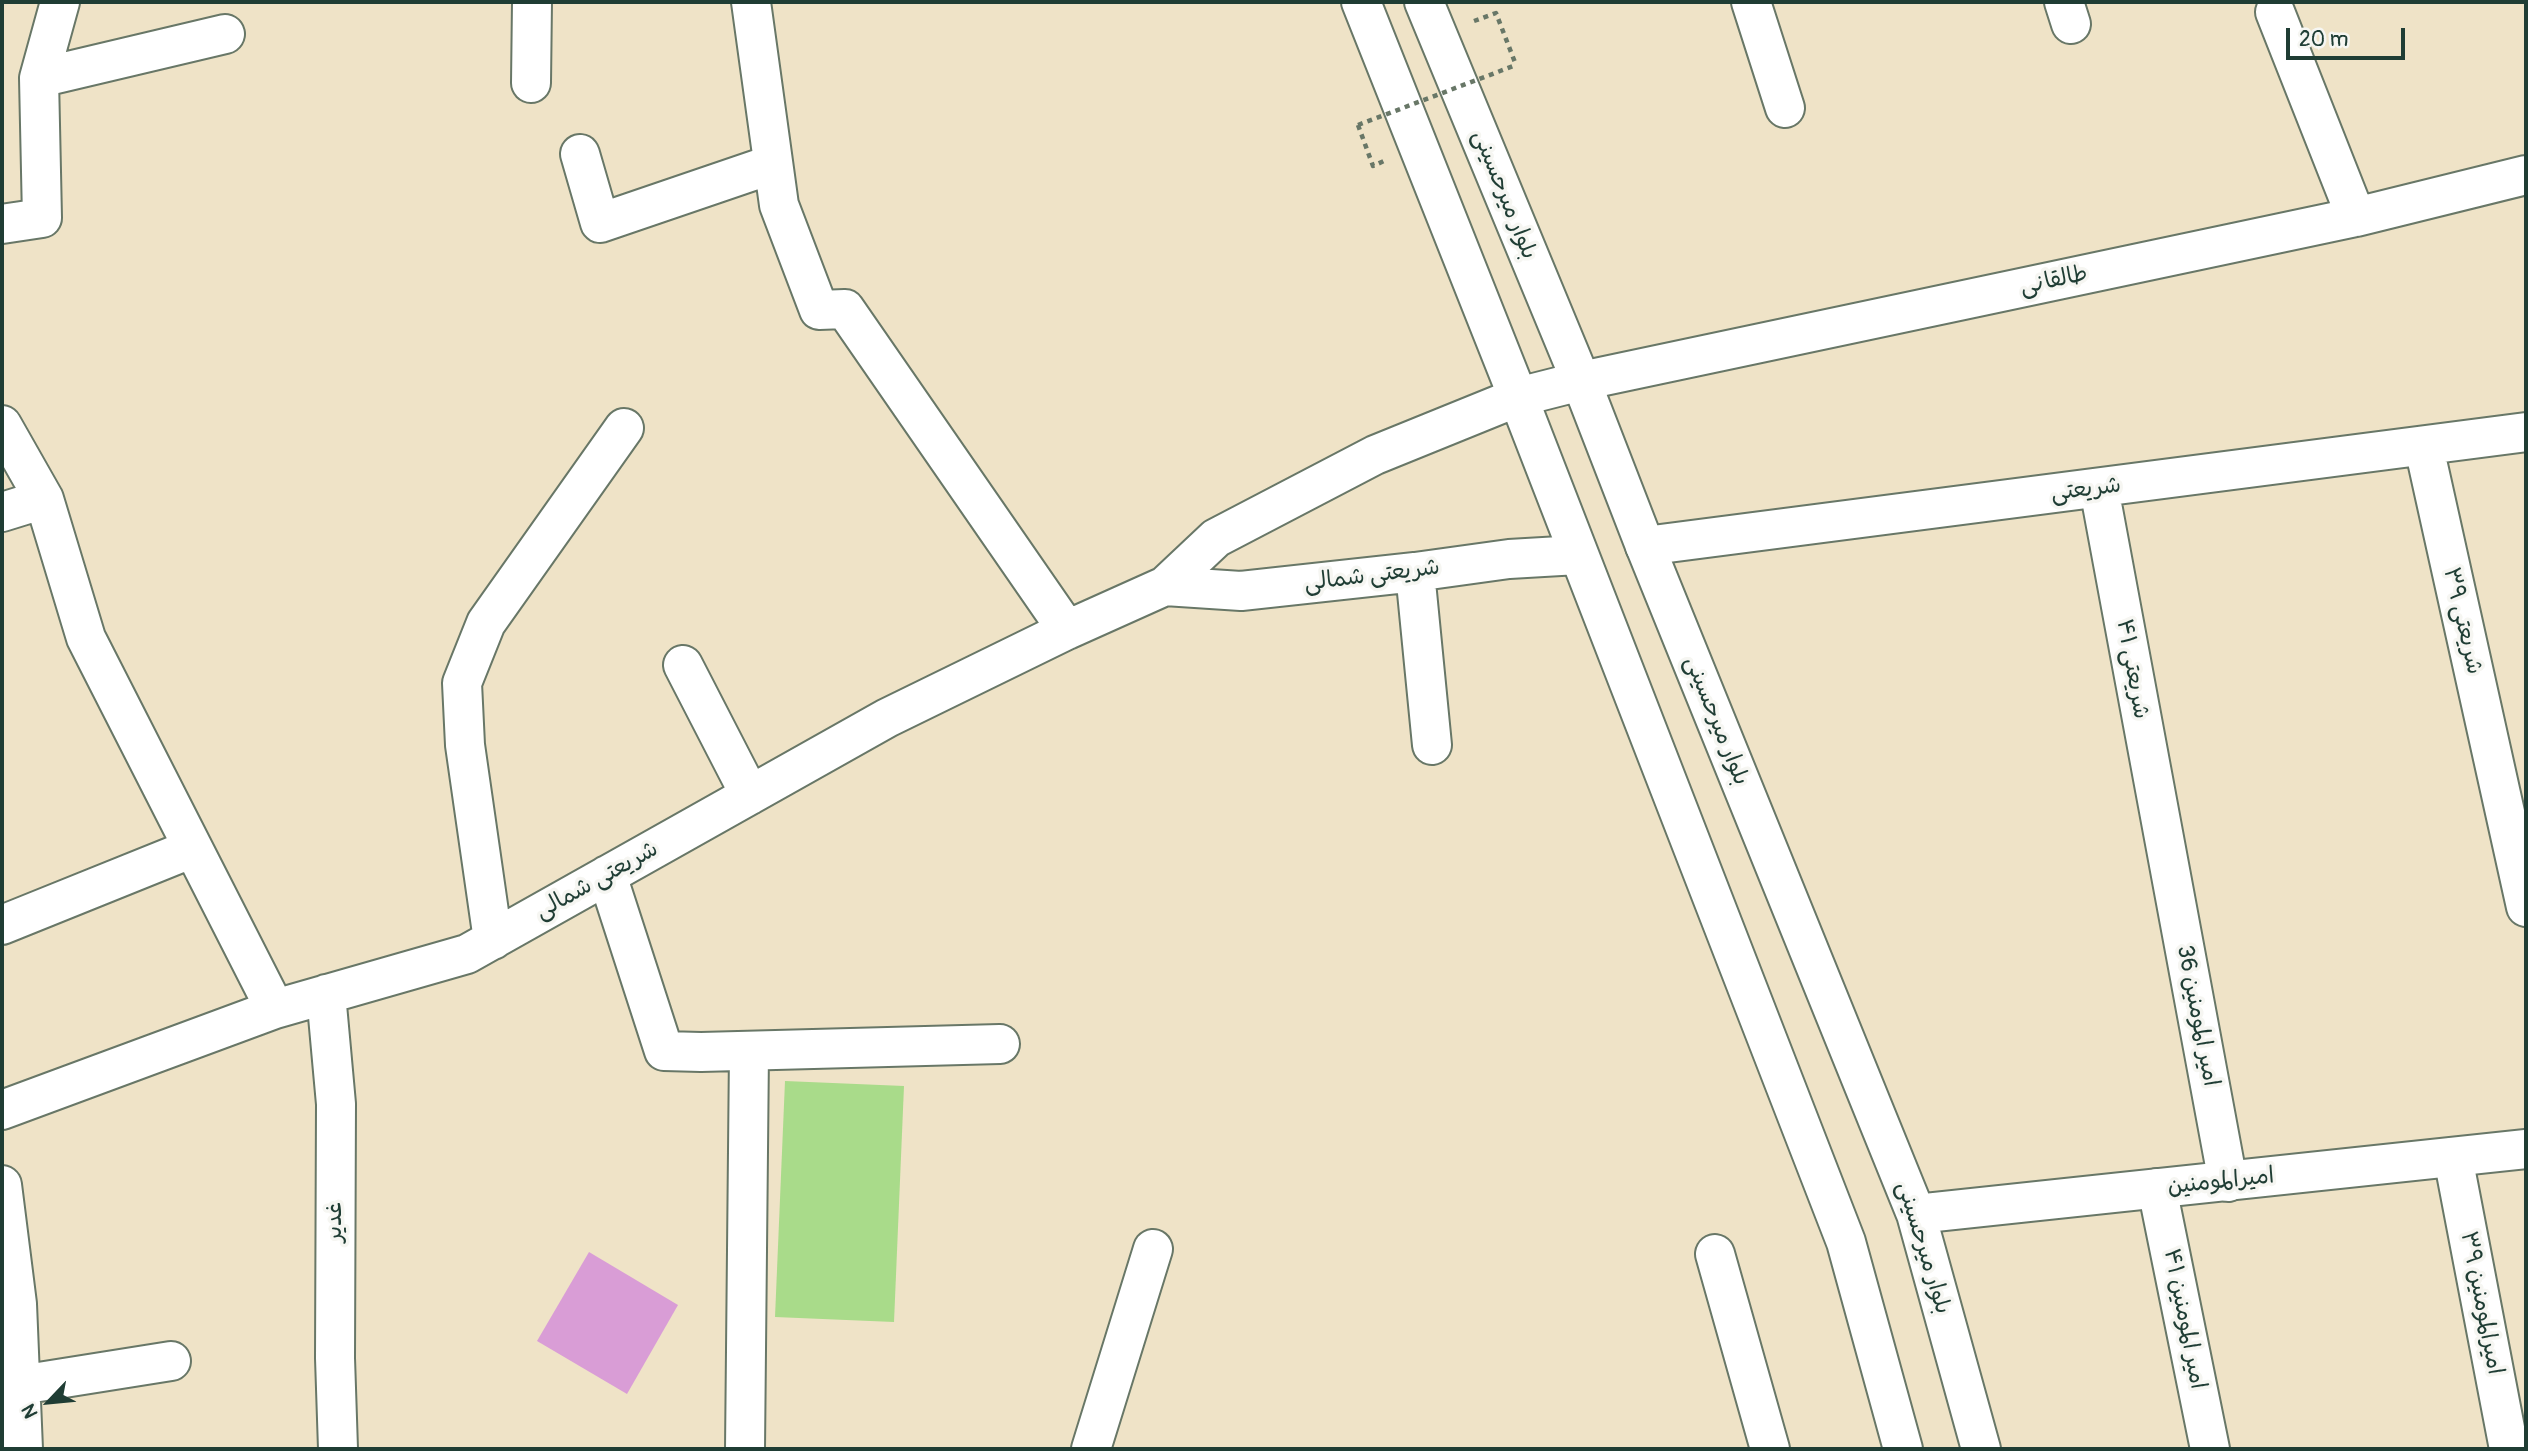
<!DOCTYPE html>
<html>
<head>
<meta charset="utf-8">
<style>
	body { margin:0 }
	#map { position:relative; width:2528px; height:1451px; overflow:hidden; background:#efe3c7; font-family:Pangolin,sans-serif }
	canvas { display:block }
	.frame { position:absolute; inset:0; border:4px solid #1f3d34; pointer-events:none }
	.north { position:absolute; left:14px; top:1367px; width:70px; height:70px; -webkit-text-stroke:5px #f6f6f2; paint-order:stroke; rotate:244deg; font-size:19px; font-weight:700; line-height:28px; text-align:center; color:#1f3d34 }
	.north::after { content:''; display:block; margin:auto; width:24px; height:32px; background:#1f3d34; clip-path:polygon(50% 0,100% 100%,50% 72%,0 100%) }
	.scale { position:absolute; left:2286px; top:28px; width:119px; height:32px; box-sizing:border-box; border:4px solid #1f3d34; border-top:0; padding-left:9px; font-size:21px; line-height:24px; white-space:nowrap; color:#1f3d34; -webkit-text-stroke:5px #f6f6f2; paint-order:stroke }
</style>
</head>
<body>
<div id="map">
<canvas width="2528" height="1451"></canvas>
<div class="frame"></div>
<div class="north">N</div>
<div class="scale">20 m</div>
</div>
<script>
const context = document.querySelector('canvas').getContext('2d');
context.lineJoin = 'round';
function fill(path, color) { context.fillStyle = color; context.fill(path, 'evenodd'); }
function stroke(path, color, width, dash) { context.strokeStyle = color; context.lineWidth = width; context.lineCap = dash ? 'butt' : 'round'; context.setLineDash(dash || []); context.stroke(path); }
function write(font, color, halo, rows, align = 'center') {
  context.font = font + ' Pangolin,"Playpen Sans Arabic",sans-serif'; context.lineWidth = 7; context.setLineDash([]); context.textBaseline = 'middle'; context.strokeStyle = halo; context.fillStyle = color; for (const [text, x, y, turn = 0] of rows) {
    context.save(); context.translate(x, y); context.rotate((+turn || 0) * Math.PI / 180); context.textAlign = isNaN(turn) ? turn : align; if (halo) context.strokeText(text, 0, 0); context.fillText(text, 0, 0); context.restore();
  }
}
fill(new Path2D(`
	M 785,1081 L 904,1086 L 894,1322 L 775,1317 Z`), '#a9db8a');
fill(new Path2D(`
	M 589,1252 L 678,1305 L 627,1394 L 537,1341 Z`), '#d99dd6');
const minor = new Path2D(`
	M 751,2 L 779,205 L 819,310 L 845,309 L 1067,630
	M 1751,2 L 1785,108
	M 2064,2 L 2071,24
	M 2275,12 L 2356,217
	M 39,78 L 225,34
	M 531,83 L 532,2
	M 580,154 L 600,223 L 773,164
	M 2,224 L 42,218 L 39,78 L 60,2
	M 1581,381 L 2356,217 L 2526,175
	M 2,425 L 44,499 L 86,638 L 275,1009
	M 2424,447 L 2526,907
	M 2099,488 L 2228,1182
	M 2,512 L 44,499
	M 1645,546 L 2526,432
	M 1415,572 L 1432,745
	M 1165,586 L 1241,591 L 1415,572 L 1509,559 L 1578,555
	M 683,665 L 750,795
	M 607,875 L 664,1051 L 701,1052 L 1000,1044
	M 2,925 L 193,848
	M 493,940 L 465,745 L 462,683 L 486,623 L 624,428
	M 326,994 L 336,1104 L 335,1358 L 338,1449
	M 2,1110 L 275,1009 L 467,954 L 887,718 L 1067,630 L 1165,586 L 1216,538 L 1375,455 L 1518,397
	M 2453,1157 L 2509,1449
	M 2,1185 L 17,1304 L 23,1449
	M 2157,1188 L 2210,1449
	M 1715,1254 L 1770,1449
	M 20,1385 L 171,1361
	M 745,1449 L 749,1051
	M 1091,1449 L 1153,1249`);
const major = new Path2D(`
	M 1361,2 L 1518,397 L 1846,1242 L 1903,1449
	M 1424,2 L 1581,381 L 1645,546 L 1916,1214 L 1981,1449
	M 1518,397 L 1581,381
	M 1916,1214 L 2526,1149`);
stroke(minor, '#687767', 42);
stroke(major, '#687767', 42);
stroke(new Path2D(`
	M 1474,21 L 1496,13 L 1516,65
	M 1358,125 L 1373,166 L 1384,161`), '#687767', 4.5, [5, 5]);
stroke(minor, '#fff', 38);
stroke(major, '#fff', 38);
stroke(new Path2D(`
	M 1358,125 L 1516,65`), '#687767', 4.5, [5, 5]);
write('23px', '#1f3d34', '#f6f6f2', [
	["بلوار میرحسینی",1504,195,68],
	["طالقانی",2054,281,-12],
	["شریعتی",2086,490,-7],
	["شریعتی شمالی",1372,576,-7],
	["شریعتی ۳۹",2462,621,77],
	["شریعتی ۴۱",2132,669,80],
	["بلوار میرحسینی",1716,721,68],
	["شریعتی شمالی",597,881,-29],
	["امیر المومنین 36",2197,1016,79],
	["امیرالمومنین",2221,1182,-6],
	["غدیر",335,1222,-90],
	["بلوار میرحسینی",1923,1248,73],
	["امیرالمومنین ۳۹",2481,1303,79],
	["امیر المومنین ۴۱",2184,1319,79]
]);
</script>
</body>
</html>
